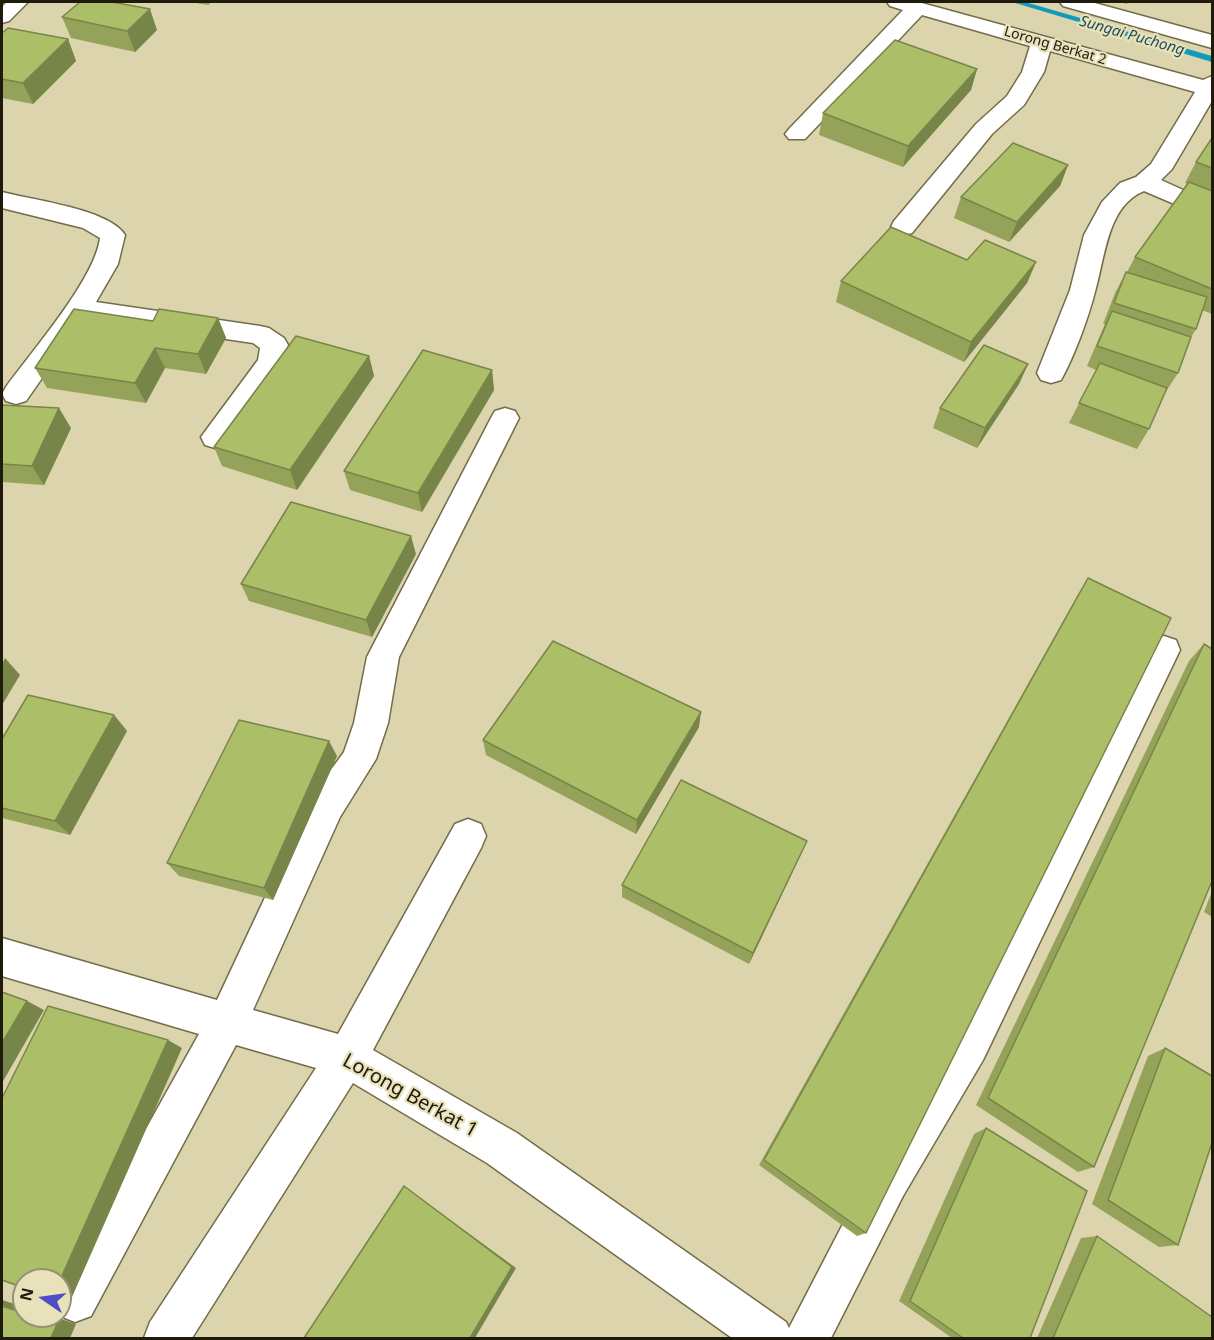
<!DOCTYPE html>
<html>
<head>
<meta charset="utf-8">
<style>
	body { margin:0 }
	#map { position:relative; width:1214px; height:1340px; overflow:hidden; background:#dbd4ad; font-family:"Noto Sans",sans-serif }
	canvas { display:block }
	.frame { position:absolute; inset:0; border:3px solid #1e1b0d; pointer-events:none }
	.north { position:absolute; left:12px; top:1268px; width:60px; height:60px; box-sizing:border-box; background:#e8e1ba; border:2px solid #979275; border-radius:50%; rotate:283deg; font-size:16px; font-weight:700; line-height:24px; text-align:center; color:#1e1b0d }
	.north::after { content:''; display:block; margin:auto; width:21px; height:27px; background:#504ec4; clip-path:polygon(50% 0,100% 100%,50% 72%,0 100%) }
</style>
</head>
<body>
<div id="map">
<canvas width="1214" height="1340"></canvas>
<div class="frame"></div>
<div class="north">N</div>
</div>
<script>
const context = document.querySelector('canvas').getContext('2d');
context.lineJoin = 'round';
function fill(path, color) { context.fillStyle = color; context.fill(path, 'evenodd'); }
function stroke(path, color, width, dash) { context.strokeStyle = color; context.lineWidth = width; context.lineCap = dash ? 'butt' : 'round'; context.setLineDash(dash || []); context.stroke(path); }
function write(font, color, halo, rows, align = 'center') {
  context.font = font + ' "Noto Sans",sans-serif'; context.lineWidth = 4.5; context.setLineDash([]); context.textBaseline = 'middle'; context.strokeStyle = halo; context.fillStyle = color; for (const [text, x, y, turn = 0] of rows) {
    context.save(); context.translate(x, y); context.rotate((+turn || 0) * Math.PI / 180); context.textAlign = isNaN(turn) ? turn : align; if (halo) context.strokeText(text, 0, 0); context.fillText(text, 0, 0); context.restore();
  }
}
fill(new Path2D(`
	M 1012,2 L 1025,2 L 1212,56 L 1212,62 Z`), '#0f9cba');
const minor = new Path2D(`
	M 7,2 L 28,2 L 9,21 L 2,23 L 2,6 Z
	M 887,2 L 918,2 L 1203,80 L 1212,76 L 1212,101 L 1172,169 L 1161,180 L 1212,203 L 1212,220 L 1144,191 C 1108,205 1105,256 1096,288 C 1089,316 1075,355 1061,380 L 1051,383 L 1041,380 L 1037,373 L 1070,290 L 1084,235 L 1102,202 L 1120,183 L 1136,177 L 1151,164 L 1195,92 L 1050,51 L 1044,72 L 1024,105 L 992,134 L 912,233 L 903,235 L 894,233 L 891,227 L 894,221 L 976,124 L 1007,96 L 1022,72 L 1030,46 L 922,15 L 805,139 L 789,139 L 785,134 L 789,129 L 903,10 L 890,6 Z
	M 1060,2 L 1091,2 L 1212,35 L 1212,48 L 1063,6 Z
	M 2,192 C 32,200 109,209 125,235 L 118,264 L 96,302 L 260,326 L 269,328 L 284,338 L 288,345 L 281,369 L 225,445 L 215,448 L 205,445 L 201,437 L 258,360 L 260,348 L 253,343 L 84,318 L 26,401 L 16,404 L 6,401 L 2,394 L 6,387 C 32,351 95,279 100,238 L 83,228 L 2,208 Z
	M 505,408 L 515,411 L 519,418 L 399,657 L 388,723 L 376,759 L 340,817 L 253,1010 L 338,1034 L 455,824 L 468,819 L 481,824 L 486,836 L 481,848 L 373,1050 L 517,1133 L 786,1322 L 789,1328 L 873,1166 L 955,1032 L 1152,640 L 1164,636 L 1176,640 L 1180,650 L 983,1060 L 903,1196 L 831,1338 L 732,1338 L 487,1163 L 353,1083 L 192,1338 L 144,1338 L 150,1322 L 316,1068 L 236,1045 L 91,1316 L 75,1322 L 60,1316 L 60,1283 L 199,1034 L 2,976 L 2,938 L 217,1000 L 314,793 L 344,752 L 354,723 L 367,657 L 491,418 L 495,411 Z`);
stroke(minor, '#736c49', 3);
fill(minor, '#fff');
stroke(new Path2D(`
	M 2,6 L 6,2`), '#847f63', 1.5);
fill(new Path2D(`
	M 190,2 L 212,2 L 208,5 Z
	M 1118,2 L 1128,2 L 1127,4 Z
	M 62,17 L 157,30 L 135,52 L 71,38 Z
	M 2,33 L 68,39 L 76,61 L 33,104 L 2,98 Z
	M 977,69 L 971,90 L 903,167 L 819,135 L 823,113 Z
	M 1212,138 L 1212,314 L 1202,310 L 1196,329 L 1189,341 L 1178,373 L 1165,393 L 1149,429 L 1137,449 L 1069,423 L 1096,370 L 1087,366 L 1105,324 L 1103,324 L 1115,293 L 1126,272 L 1127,272 L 1135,257 L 1188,184 L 1185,183 L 1196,162 Z
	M 1068,165 L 1060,186 L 1009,242 L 954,218 L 961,197 Z
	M 967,260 L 1036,262 L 1027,283 L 964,362 L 836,302 L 841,281 Z
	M 218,318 L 226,338 L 206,374 L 165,368 L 146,403 L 47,388 L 35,368 L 153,321 Z
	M 369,356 L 374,376 L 297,490 L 222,466 L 214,447 Z
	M 1028,364 L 1019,384 L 977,448 L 933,428 L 940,408 Z
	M 492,370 L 494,390 L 422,512 L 350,490 L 344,471 Z
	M 2,405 L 71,428 L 44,485 L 2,482 Z
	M 416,554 L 372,637 L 249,601 L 241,584 Z
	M 1088,578 L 866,1233 L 857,1236 L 759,1165 L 1077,596 Z
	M 1204,644 L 1094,1167 L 1078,1172 L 976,1105 L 1189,661 Z
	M 114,715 L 127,731 L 70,835 L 2,818 L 2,739 Z
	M 699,727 L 636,834 L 486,755 L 483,740 Z
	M 337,756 L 273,900 L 179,876 L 167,863 Z
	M 801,854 L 749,964 L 622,897 L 622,885 Z
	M 1212,891 L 1212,917 L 1204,912 Z
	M 1165,1048 L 1178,1245 L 1159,1247 L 1092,1204 L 1148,1056 Z
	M 986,1128 L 1030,1338 L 952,1338 L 899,1301 L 974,1134 Z
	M 1097,1236 L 1212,1338 L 1037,1338 L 1081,1238 Z`), '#94a359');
fill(new Path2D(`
	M 150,9 L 157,30 L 135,52 L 127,31 Z
	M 68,39 L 76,61 L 33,104 L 23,83 Z
	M 977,69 L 971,90 L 903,167 L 908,146 Z
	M 1068,165 L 1060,186 L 1009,242 L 1017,222 Z
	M 1036,262 L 1027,283 L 964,362 L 971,342 Z
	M 218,318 L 226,338 L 206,374 L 198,354 Z
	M 155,348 L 165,368 L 146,403 L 135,383 Z
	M 369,356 L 374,376 L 297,490 L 290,470 Z
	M 1028,364 L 1019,384 L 977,448 L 985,428 Z
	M 492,370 L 494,390 L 422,512 L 418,493 Z
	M 59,408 L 71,428 L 44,485 L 32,466 Z
	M 411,536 L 416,554 L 372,637 L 366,620 Z
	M 5,658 L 20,675 L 2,705 L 2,664 Z
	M 701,712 L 699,727 L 636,834 L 637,820 Z
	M 114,715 L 127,731 L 70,835 L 55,821 Z
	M 329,741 L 337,756 L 273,900 L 264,888 Z
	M 807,841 L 801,854 L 749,964 L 753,953 Z
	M 27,1001 L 44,1010 L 2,1083 L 2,1043 Z
	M 168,1040 L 182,1048 L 72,1297 L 60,1297 L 60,1280 Z
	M 404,1186 L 516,1268 L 475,1338 L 470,1338 Z
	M 2,1300 L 24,1307 L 24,1313 L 2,1306 Z
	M 32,1316 L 52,1316 L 76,1324 L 70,1338 L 51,1338 Z`), '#788549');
const building = new Path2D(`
	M 80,2 L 112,2 L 150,9 L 127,31 L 62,17 Z
	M 8,28 L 68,39 L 23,83 L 2,79 L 2,33 Z
	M 895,40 L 977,69 L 908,146 L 823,113 Z
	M 1212,138 L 1212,168 L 1196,162 Z
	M 1013,143 L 1068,165 L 1017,222 L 961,197 Z
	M 1189,182 L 1212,191 L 1212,289 L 1135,257 Z
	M 891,227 L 967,260 L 985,240 L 1036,262 L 971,342 L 841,281 Z
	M 1126,272 L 1207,297 L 1196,329 L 1114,303 Z
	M 74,309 L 153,321 L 159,309 L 218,318 L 198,354 L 155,348 L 135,383 L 35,368 Z
	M 1112,311 L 1191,337 L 1178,373 L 1097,346 Z
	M 296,336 L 369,356 L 290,470 L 214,447 Z
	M 984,345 L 1028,364 L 985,428 L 940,408 Z
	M 423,350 L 492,370 L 418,493 L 344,471 Z
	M 1100,363 L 1167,388 L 1149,429 L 1079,403 Z
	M 2,405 L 59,408 L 32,466 L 2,464 Z
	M 291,502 L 411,536 L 366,620 L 241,584 Z
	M 1088,578 L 1171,618 L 866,1233 L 764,1160 Z
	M 553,641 L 701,712 L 637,820 L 483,740 Z
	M 1204,644 L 1212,649 L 1212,881 L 1094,1167 L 988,1098 Z
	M 28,695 L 114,715 L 55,821 L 2,808 L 2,739 Z
	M 239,720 L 329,741 L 264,888 L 167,863 Z
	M 681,780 L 807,841 L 753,953 L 622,885 Z
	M 2,992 L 27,1001 L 2,1043 Z
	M 48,1006 L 168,1040 L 60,1280 L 24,1280 L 24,1288 L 2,1280 L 2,1098 Z
	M 1165,1048 L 1212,1076 L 1212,1143 L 1178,1245 L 1108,1200 Z
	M 986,1128 L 1087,1191 L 1030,1338 L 963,1338 L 910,1301 Z
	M 404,1186 L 512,1267 L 470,1338 L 304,1338 Z
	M 1097,1236 L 1212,1317 L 1212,1338 L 1053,1338 Z
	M 2,1306 L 24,1313 L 24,1316 L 32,1316 L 57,1324 L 51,1338 L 2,1338 Z`);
fill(building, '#acbe68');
stroke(building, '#788549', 1.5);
write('14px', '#1e1b0d', '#e8e1ba', [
	["Lorong Berkat 2",1055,46,16]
]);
write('italic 15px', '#1c4e5c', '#e8e1ba', [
	["Sungai Puchong",1132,36,16]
]);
write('20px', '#1e1b0d', '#e8e1ba', [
	["Lorong Berkat 1",410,1096,29]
]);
</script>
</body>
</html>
